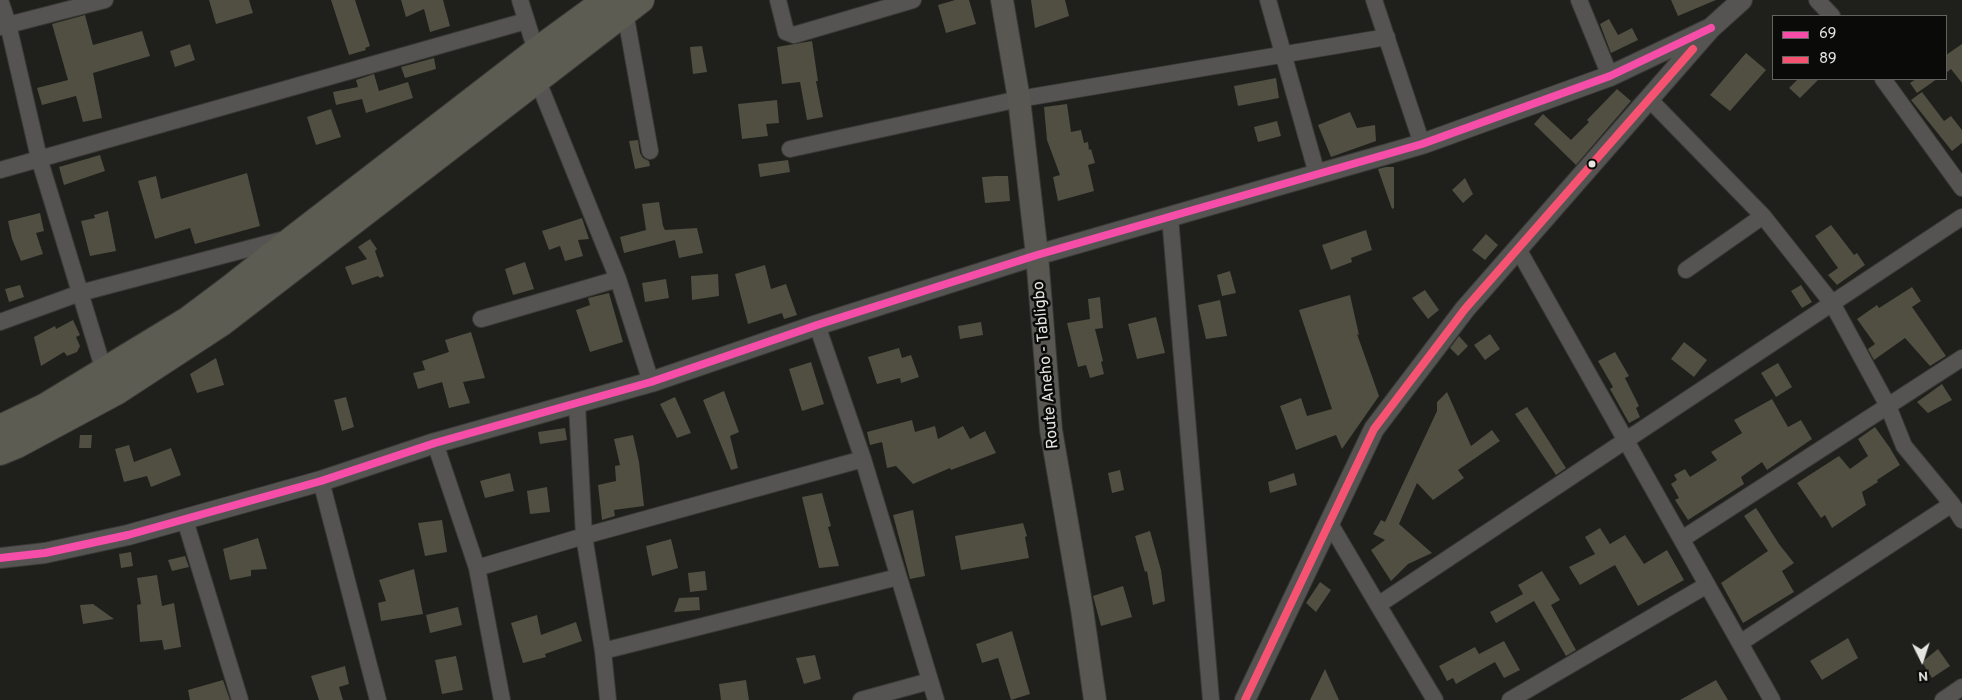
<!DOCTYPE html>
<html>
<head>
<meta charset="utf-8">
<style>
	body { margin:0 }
	#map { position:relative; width:1962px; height:700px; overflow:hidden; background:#1f1f1c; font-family:Overpass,sans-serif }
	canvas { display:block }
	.legend { position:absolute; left:1772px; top:15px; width:175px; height:65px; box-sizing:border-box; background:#0a0a08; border:1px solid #62625f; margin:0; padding:6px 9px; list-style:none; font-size:15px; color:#e5e5e2 }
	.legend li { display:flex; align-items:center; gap:10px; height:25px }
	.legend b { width:25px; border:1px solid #62625f }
	.north { position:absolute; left:1897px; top:635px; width:50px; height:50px; -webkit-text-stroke:4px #0a0a08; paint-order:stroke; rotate:176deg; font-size:14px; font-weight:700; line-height:20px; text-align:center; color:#e5e5e2 }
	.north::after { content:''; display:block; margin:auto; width:18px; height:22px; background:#e5e5e2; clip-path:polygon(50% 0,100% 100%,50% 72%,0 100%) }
</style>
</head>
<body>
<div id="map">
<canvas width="1962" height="700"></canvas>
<ul class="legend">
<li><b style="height:6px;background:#f54da8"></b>69</li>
<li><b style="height:6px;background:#f65372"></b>89</li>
</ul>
<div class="north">N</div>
</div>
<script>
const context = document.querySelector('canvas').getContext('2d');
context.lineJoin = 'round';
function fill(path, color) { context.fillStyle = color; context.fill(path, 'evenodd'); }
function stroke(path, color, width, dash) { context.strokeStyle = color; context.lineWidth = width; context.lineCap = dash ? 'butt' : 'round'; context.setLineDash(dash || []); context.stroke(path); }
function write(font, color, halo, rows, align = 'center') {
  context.font = font + ' Overpass,sans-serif'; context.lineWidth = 5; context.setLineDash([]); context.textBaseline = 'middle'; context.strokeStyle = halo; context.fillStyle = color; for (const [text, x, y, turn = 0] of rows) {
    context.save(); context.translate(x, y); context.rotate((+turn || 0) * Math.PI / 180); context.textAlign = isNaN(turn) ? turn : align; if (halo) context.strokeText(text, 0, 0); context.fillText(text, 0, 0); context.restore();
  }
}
fill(new Path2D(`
	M 209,0 L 249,0 L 253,13 L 216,24 Z
	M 331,0 L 355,0 L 370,46 L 365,48 L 366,50 L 349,55 Z
	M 401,0 L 443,0 L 450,26 L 430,32 L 424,9 L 406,17 Z
	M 955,0 L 969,0 L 976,24 L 946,33 L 938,5 Z
	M 1031,0 L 1065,0 L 1069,16 L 1035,28 Z
	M 1671,0 L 1716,0 L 1678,16 Z
	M 85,15 L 93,45 L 142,31 L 150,56 L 93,73 L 102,118 L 83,122 L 76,96 L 42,105 L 37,88 L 68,80 L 52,24 Z
	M 1609,19 L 1618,35 L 1632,28 L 1638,40 L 1611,53 L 1600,24 Z
	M 812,41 L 818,81 L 816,81 L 823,117 L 807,120 L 800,82 L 782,84 L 777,47 Z
	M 190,44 L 195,60 L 175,67 L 170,51 Z
	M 1962,44 L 1962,83 L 1951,69 L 1946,73 L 1946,55 Z
	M 702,46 L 707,72 L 693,74 L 690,47 Z
	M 1746,53 L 1766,70 L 1730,111 L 1710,95 Z
	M 434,58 L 436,69 L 405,78 L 401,67 Z
	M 374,74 L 379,91 L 408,82 L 413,98 L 366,113 L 362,99 L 336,105 L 333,92 L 358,87 L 356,80 Z
	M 1276,78 L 1279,98 L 1238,106 L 1234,86 Z
	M 1798,79 L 1819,79 L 1800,98 L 1789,88 Z
	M 1916,79 L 1937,79 L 1917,93 L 1910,83 Z
	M 1617,89 L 1631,101 L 1576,165 L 1534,124 L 1543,114 L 1571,140 L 1589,122 L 1587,120 Z
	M 1922,92 L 1944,121 L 1951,116 L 1962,130 L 1962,143 L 1952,151 L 1911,100 Z
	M 777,100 L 779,123 L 766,124 L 768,136 L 742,139 L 738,104 Z
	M 1067,104 L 1071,132 L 1081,130 L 1084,143 L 1088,142 L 1089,150 L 1091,149 L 1095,163 L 1088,165 L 1094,191 L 1058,201 L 1053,177 L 1060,175 L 1047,140 L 1044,107 Z
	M 331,109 L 341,137 L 316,145 L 307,117 Z
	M 1350,112 L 1357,128 L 1375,125 L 1376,141 L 1331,157 L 1318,125 Z
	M 1277,121 L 1281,136 L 1258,142 L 1254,127 Z
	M 638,140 L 640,153 L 643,158 L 649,161 L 650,166 L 635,169 L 629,141 Z
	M 100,155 L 105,171 L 64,185 L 59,167 Z
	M 788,160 L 790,172 L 760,177 L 758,164 Z
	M 1386,167 L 1394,167 L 1394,208 L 1392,209 L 1378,169 Z
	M 247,173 L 260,226 L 195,244 L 190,228 L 155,239 L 138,181 L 156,176 L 161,199 Z
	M 996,176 L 1008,176 L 1010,201 L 985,203 L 982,177 Z
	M 1465,178 L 1473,194 L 1463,203 L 1452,190 Z
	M 659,202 L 663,226 L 665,230 L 697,228 L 703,253 L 679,258 L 675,240 L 624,253 L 620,237 L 646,230 L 642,204 Z
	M 108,211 L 116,251 L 90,256 L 81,221 L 95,218 L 94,215 Z
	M 40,213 L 44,231 L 36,233 L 43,254 L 21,261 L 12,239 L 8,221 Z
	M 582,218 L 589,239 L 578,240 L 583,256 L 565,261 L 560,246 L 549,250 L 542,231 Z
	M 1831,225 L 1854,255 L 1857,253 L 1865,265 L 1837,285 L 1828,275 L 1838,268 L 1815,236 Z
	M 1366,230 L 1372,250 L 1351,258 L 1352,262 L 1331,270 L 1322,245 Z
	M 1486,234 L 1498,245 L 1485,260 L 1472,250 Z
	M 370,239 L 377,249 L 375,251 L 384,276 L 380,278 L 378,276 L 352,285 L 345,267 L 367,259 L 358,247 Z
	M 525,262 L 534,289 L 513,295 L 505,269 Z
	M 765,265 L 771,289 L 786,284 L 797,315 L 784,319 L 782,313 L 748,324 L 735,274 Z
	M 1230,271 L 1236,293 L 1222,296 L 1217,275 Z
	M 718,274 L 719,296 L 692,300 L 691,276 Z
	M 666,279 L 669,298 L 645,302 L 642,283 Z
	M 20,285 L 24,297 L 9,302 L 5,289 Z
	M 1801,285 L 1812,302 L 1802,308 L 1791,291 Z
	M 1912,287 L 1921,301 L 1912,307 L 1946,356 L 1930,366 L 1905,338 L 1874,360 L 1868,349 L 1875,344 L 1857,319 L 1877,305 L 1879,308 Z
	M 1425,290 L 1439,310 L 1428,319 L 1412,298 Z
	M 609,293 L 623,342 L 590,352 L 576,310 L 590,305 L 588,298 Z
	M 1350,295 L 1359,335 L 1357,334 L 1379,396 L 1342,449 L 1336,435 L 1296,450 L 1280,406 L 1301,398 L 1307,416 L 1332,409 L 1299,310 Z
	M 1100,297 L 1103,328 L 1095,329 L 1103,361 L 1101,362 L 1104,374 L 1090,378 L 1086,365 L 1078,367 L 1067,323 L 1090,319 L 1088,299 Z
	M 1220,300 L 1227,336 L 1206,339 L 1198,305 Z
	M 1156,317 L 1165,353 L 1137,359 L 1128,324 Z
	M 73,320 L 80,335 L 76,337 L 80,346 L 77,352 L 67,356 L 64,352 L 41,366 L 34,337 L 55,326 L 56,329 Z
	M 981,322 L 983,335 L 960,339 L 958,326 Z
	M 471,332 L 485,378 L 463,382 L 470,403 L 449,408 L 442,382 L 418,389 L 413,373 L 425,370 L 422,361 L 449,352 L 445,340 Z
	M 1490,334 L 1500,349 L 1485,360 L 1474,345 Z
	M 1459,336 L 1468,346 L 1458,356 L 1450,348 Z
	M 1684,342 L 1707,360 L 1694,377 L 1671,359 Z
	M 899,348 L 902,358 L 911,355 L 919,377 L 901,383 L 900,378 L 877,384 L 868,357 Z
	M 1615,352 L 1629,376 L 1625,378 L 1639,406 L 1636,408 L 1640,417 L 1629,423 L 1610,389 L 1613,387 L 1598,361 Z
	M 216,358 L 224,385 L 197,393 L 190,374 Z
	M 811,362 L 824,404 L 802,411 L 789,369 Z
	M 1778,363 L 1792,387 L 1776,397 L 1761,373 Z
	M 1942,384 L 1952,400 L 1928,413 L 1917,402 Z
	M 724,391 L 739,432 L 730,436 L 738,468 L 731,470 L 703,400 Z
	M 1447,392 L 1471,446 L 1492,430 L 1500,441 L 1458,470 L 1464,478 L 1433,500 L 1417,483 L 1399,524 L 1432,553 L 1408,564 L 1391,581 L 1371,550 L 1385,540 L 1373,534 L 1381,520 L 1385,522 L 1437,411 L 1437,402 Z
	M 346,397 L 354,427 L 342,431 L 334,400 Z
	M 675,397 L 691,433 L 677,438 L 660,404 Z
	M 1772,399 L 1788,427 L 1801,420 L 1812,439 L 1767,470 L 1762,462 L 1741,477 L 1744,484 L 1688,520 L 1675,500 L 1679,498 L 1671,484 L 1677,480 L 1674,475 L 1685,469 L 1690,477 L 1717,460 L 1711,452 L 1742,433 L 1734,420 Z
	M 1527,407 L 1566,468 L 1556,475 L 1515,414 Z
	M 912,420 L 915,432 L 935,426 L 938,439 L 963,426 L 970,439 L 985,431 L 996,453 L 951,470 L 950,468 L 913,484 L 896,466 L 887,468 L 882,442 L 870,445 L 867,432 Z
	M 1875,427 L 1890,448 L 1900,465 L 1877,480 L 1878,482 L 1862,492 L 1866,505 L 1832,528 L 1825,515 L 1821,518 L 1797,483 L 1839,456 L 1850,469 L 1868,456 L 1858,439 Z
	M 565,428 L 567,440 L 540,444 L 538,432 Z
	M 80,435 L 92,435 L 91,448 L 79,448 Z
	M 633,435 L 639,462 L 644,506 L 614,510 L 615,516 L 602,520 L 598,485 L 616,481 L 615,466 L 620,465 L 614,439 Z
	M 129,445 L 134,462 L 171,448 L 181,475 L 151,487 L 147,476 L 124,482 L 115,449 Z
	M 1120,470 L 1124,490 L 1112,493 L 1108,473 Z
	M 510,473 L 514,491 L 485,498 L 480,481 Z
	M 1294,473 L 1297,485 L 1270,493 L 1268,482 Z
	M 547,487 L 550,512 L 530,514 L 527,491 Z
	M 822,493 L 831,526 L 828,527 L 839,566 L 819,568 L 802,497 Z
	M 1756,508 L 1779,544 L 1794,563 L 1782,571 L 1794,592 L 1743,623 L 1721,583 L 1768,551 L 1744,516 Z
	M 913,510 L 925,576 L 910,579 L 893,515 Z
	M 442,520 L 447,552 L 425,556 L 418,523 Z
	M 1023,523 L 1027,536 L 1025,537 L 1029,558 L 961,570 L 955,536 Z
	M 1600,528 L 1610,544 L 1625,535 L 1644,564 L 1667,550 L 1684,580 L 1638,606 L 1615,565 L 1580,585 L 1569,567 L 1595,554 L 1585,537 Z
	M 1150,531 L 1161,570 L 1165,601 L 1153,605 L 1147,571 L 1145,572 L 1135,536 Z
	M 258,538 L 267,569 L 251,570 L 251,576 L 230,580 L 223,549 Z
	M 671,539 L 678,568 L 652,576 L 646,546 Z
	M 131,552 L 133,566 L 121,568 L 119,554 Z
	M 185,556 L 189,567 L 172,571 L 168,560 Z
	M 414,569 L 423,614 L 381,621 L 378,603 L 386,601 L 379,580 Z
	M 705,571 L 707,590 L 690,592 L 688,573 Z
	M 1542,571 L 1560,600 L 1551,605 L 1576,650 L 1566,656 L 1534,601 L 1496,623 L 1490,612 L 1523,594 L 1518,585 Z
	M 157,575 L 162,606 L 174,603 L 181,647 L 164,650 L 162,640 L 140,642 L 137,605 L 141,604 L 137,578 Z
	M 1320,582 L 1331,590 L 1316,612 L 1306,603 Z
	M 1123,586 L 1132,617 L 1101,626 L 1093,596 Z
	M 699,597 L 700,610 L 674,612 L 679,598 Z
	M 93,604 L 114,619 L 83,624 L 80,605 Z
	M 458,607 L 462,625 L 430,633 L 426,615 Z
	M 537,615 L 541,635 L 576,622 L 582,641 L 545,654 L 546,657 L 523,663 L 511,623 Z
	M 1012,631 L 1030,694 L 1011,700 L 998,658 L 982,663 L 976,644 Z
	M 1848,638 L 1858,658 L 1822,680 L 1810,661 Z
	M 1504,641 L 1520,670 L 1504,678 L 1495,662 L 1456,684 L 1453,678 L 1447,681 L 1439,666 L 1475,647 L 1479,654 Z
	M 1938,649 L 1950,666 L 1932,678 L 1922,662 Z
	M 815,655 L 821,679 L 804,684 L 796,658 Z
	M 456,656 L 463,690 L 442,694 L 435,660 Z
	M 345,666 L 349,684 L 339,687 L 343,700 L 319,700 L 311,676 Z
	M 1325,669 L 1339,700 L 1310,700 Z
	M 223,680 L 230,700 L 190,700 L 188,690 Z
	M 746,680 L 749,700 L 721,700 L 719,684 Z
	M 1716,680 L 1728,700 L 1680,700 Z`), '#504f42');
const minor = new Path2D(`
	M 0,0 L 8,24 L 39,158 L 104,371
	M 520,0 L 536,51
	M 778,0 L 786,32 L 794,35 L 913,0
	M 1268,0 L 1317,174
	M 1374,0 L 1422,144
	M 1579,0 L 1610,76
	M 1817,0 L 1832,16
	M 625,12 L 650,151
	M 0,27 L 105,0
	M 537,79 L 618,279 L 651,382
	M 1883,79 L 1962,188
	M 1649,99 L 1763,216 L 1832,303 L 1888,406 L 1904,446 L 1952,504 L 1962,520
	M 790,149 L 1019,99 L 1387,37
	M 0,170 L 526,21
	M 1170,217 L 1211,700
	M 1518,249 L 1772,700
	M 1686,270 L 1763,216
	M 481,319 L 618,279
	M 0,322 L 80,293 L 285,239
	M 817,325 L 863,459 L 936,700
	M 577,404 L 584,536 L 603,651 L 608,700
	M 435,443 L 477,568 L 502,700
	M 321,481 L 378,700
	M 185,520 L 240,700
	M 1329,522 L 1378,605 L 1962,217
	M 1682,539 L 1962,358
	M 477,568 L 584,536 L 863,459
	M 1378,605 L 1435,700
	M 1740,643 L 1952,504
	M 603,651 L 898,577
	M 861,700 L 930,681
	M 1510,700 L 1707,585
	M 1943,700 L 1962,687`);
const tertiary = new Path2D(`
	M 0,558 L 45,553 L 128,535 L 321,481 L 435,443 L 651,382 L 817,325 L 1037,255 L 1422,144 L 1610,76 L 1711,28
	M 1245,700 L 1374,429 L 1465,309 L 1711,28 L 1742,0`);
const secondary = new Path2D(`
	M 1002,0 L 1019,99 L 1037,255 L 1051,430 L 1082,609 L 1095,700`);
const trunk = new Path2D(`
	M 0,428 L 44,407 L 189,319 L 229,289 L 295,237 L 536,51 L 606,0
	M 0,452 L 17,445 L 116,392 L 223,322 L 641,0`);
stroke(minor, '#393936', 18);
stroke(tertiary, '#393936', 22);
stroke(secondary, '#393936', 24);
stroke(trunk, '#393936', 28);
stroke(minor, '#555452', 16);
stroke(tertiary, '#555452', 20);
stroke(secondary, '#585752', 22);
stroke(trunk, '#5c5c52', 26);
stroke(new Path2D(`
	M 0,558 L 45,553 L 128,535 L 321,481 L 435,443 L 651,382 L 817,325 L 1037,255 L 1422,144 L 1610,76 L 1711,28`), '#f54da8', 8);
stroke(new Path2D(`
	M 1245,700 L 1374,429 L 1465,309 L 1693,49`), '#f65372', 8);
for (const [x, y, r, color] of [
	[1592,164,4.5,"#e5e5e2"]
]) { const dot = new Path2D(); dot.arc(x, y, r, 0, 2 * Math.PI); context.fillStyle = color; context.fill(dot); stroke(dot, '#0a0a08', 2); }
write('16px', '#e5e5e2', '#0a0a08', [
	["Route Aneho - Tabligbo",1047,365,-95]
]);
</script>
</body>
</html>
